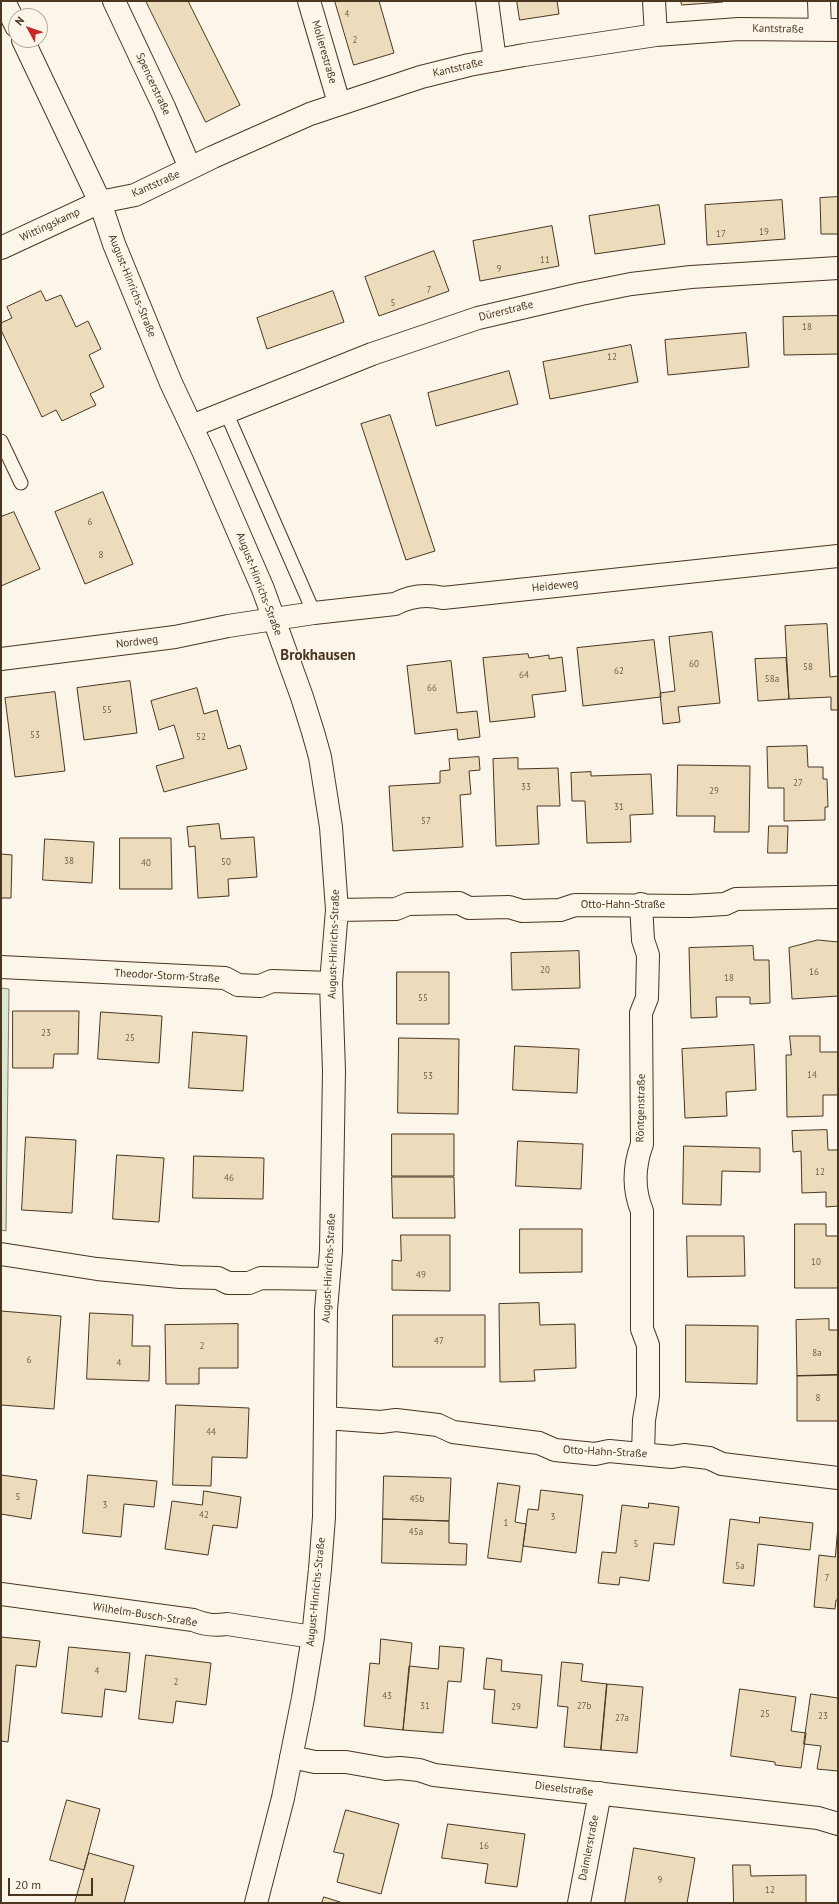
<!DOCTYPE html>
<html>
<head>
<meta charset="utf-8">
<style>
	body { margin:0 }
	#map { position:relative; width:839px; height:1904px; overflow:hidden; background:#fbf6e9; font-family:"PT Sans",sans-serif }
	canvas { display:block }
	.frame { position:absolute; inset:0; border:2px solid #4a3520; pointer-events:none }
	.north { position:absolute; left:8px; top:8px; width:40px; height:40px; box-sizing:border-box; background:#fbf6e9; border:1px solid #b4a999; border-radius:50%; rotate:310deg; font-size:11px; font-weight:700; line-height:16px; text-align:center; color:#4a3520 }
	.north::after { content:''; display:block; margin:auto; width:14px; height:18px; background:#c62828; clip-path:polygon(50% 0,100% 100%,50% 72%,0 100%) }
	.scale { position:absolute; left:8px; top:1878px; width:85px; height:18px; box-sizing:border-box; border:2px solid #4a3520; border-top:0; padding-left:5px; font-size:12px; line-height:14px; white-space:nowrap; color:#4a3520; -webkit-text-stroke:3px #fbf6e9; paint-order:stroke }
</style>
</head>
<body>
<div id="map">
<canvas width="839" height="1904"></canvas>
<div class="frame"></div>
<div class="north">N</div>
<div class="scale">20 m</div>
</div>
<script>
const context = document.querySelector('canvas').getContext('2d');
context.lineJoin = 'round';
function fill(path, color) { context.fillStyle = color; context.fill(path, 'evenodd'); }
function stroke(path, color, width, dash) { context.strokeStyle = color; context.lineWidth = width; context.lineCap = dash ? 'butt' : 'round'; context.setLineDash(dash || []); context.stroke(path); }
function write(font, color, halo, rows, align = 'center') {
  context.font = font + ' "PT Sans",sans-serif'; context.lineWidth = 3; context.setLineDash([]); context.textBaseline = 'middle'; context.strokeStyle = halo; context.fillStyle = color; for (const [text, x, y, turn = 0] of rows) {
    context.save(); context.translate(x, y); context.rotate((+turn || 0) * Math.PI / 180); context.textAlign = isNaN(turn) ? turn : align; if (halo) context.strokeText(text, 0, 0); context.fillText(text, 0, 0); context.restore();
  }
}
const green = new Path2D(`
	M 1,988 L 9,989 L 6,1231 L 1,1230 Z`);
fill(green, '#dce7d0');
stroke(green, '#887966', 1);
const building = new Path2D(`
	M 146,1 L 188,1 L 240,105 L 206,122 Z
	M 335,1 L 379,1 L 394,53 L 354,65 Z
	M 517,1 L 557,1 L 559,14 L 520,20 Z
	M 681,1 L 723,1 L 723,2 L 682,5 Z
	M 838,197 L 838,234 L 821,234 L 820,198 Z
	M 782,200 L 785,239 L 707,245 L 705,205 Z
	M 659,205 L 665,244 L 595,254 L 589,216 Z
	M 552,226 L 559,266 L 480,281 L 473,241 Z
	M 434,251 L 449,291 L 379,316 L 365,277 Z
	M 41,291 L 46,301 L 61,295 L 76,327 L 88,321 L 101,349 L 89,355 L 104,387 L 90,394 L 96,405 L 62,421 L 56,410 L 42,417 L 1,330 L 1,323 L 12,318 L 7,307 Z
	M 333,291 L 344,322 L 267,349 L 257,318 Z
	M 838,316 L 838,354 L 784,355 L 783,317 Z
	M 746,333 L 749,367 L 668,375 L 665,340 Z
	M 631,345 L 638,382 L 550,399 L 543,362 Z
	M 509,371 L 518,404 L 436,426 L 428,393 Z
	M 390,415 L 435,551 L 406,560 L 361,424 Z
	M 103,492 L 133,564 L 85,584 L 55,512 Z
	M 14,512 L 40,569 L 1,586 L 1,517 Z
	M 827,624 L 830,677 L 838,676 L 838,710 L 831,710 L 831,697 L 789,699 L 785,626 Z
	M 712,632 L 720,703 L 678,707 L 680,722 L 663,724 L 660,693 L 675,691 L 669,637 Z
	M 654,640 L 661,697 L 583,706 L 577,648 Z
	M 528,654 L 529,658 L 549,655 L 549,659 L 562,657 L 566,691 L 532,695 L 535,717 L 490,722 L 483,658 Z
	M 786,658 L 789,699 L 758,701 L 755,659 Z
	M 451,661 L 457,713 L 477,711 L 480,737 L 458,740 L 457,729 L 415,734 L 407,666 Z
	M 130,681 L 137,733 L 84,740 L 77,688 Z
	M 197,688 L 204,714 L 217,710 L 228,749 L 240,745 L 247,769 L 164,792 L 156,766 L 184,758 L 174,725 L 159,730 L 151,701 Z
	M 55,692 L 65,771 L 15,777 L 5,698 Z
	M 807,746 L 808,767 L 823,767 L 823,779 L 827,779 L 828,807 L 825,807 L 825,820 L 784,821 L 784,788 L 768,788 L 767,747 Z
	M 479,757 L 480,770 L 469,771 L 471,794 L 460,795 L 463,847 L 393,851 L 389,786 L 440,783 L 440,771 L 450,770 L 449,759 Z
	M 518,758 L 518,769 L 558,768 L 560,806 L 537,806 L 539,844 L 496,846 L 493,759 Z
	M 678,765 L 750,766 L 749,832 L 714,832 L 715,816 L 677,816 Z
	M 591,772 L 591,776 L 651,774 L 653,814 L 630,815 L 631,842 L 587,843 L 585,801 L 572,801 L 571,773 Z
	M 219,824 L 221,839 L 254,837 L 257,877 L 228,879 L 229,896 L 198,898 L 195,846 L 189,847 L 187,827 Z
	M 769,826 L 788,826 L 787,853 L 768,853 Z
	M 120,838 L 171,838 L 172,889 L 120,889 Z
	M 45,839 L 94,842 L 92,883 L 43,880 Z
	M 1,854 L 12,855 L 11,898 L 1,898 Z
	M 818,940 L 838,942 L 838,996 L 792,999 L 789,948 Z
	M 753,946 L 754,960 L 769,960 L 770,1003 L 750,1004 L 750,997 L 716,997 L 717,1017 L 691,1018 L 689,948 Z
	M 579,951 L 580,988 L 512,990 L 511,953 Z
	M 397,972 L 449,972 L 449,1024 L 397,1024 Z
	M 13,1011 L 79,1011 L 78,1054 L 54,1054 L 53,1068 L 13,1068 Z
	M 101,1012 L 162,1016 L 159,1063 L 98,1059 Z
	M 193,1032 L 247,1036 L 243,1091 L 189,1088 Z
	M 790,1036 L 820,1036 L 820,1052 L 838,1052 L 838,1095 L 823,1095 L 823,1116 L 787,1117 L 786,1055 L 791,1055 Z
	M 399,1038 L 459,1039 L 458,1114 L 398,1113 Z
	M 754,1045 L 756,1090 L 726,1092 L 727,1116 L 685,1118 L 682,1049 Z
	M 515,1046 L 579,1049 L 577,1093 L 513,1090 Z
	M 827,1130 L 828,1150 L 838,1150 L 838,1206 L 826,1207 L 826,1192 L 802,1193 L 801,1151 L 793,1152 L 792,1131 Z
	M 392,1134 L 454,1134 L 454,1176 L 392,1176 Z
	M 26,1137 L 76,1140 L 72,1213 L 22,1210 Z
	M 518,1141 L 583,1144 L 581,1189 L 516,1186 Z
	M 684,1146 L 760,1148 L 760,1172 L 722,1171 L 721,1205 L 683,1204 Z
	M 117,1155 L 164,1158 L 159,1222 L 113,1219 Z
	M 194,1156 L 264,1158 L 263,1199 L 193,1198 Z
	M 392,1177 L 454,1177 L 455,1218 L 393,1218 Z
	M 795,1224 L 826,1224 L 826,1236 L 838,1236 L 838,1288 L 795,1288 Z
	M 520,1229 L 582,1229 L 582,1272 L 520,1273 Z
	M 401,1235 L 450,1235 L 450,1291 L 392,1290 L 392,1260 L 401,1261 Z
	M 687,1236 L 744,1236 L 745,1276 L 688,1277 Z
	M 539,1303 L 540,1325 L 575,1324 L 576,1368 L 534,1370 L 535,1381 L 500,1382 L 499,1304 Z
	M 1,1311 L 61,1316 L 54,1409 L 1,1405 Z
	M 90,1313 L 133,1315 L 132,1346 L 150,1346 L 149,1381 L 87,1379 Z
	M 393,1315 L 485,1315 L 485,1367 L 393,1367 Z
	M 829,1319 L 829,1330 L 838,1330 L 838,1375 L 797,1376 L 796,1320 Z
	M 238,1324 L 238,1368 L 199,1368 L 199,1384 L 166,1384 L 165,1325 Z
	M 686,1325 L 758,1326 L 757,1384 L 686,1382 Z
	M 838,1375 L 838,1421 L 797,1421 L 797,1376 Z
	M 176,1405 L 249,1408 L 247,1458 L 212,1457 L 211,1486 L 173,1485 Z
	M 1,1475 L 37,1480 L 31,1519 L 1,1514 Z
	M 88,1475 L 157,1481 L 154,1507 L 124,1504 L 121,1537 L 83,1533 Z
	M 384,1476 L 451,1478 L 449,1521 L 383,1519 Z
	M 498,1483 L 520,1486 L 515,1522 L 526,1524 L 521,1562 L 488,1558 Z
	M 541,1490 L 583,1495 L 576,1553 L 523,1546 L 528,1509 L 538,1510 Z
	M 204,1491 L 241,1497 L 237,1528 L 213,1525 L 208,1555 L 165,1549 L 172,1501 L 202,1505 Z
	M 649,1503 L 679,1507 L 674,1545 L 654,1543 L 649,1581 L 620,1577 L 619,1585 L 598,1583 L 602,1552 L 616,1553 L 622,1505 L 648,1508 Z
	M 760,1517 L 813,1523 L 810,1550 L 758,1544 L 754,1586 L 723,1583 L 730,1519 L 759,1523 Z
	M 383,1519 L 449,1521 L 449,1543 L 467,1544 L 466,1565 L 382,1563 Z
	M 838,1526 L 838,1600 L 836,1600 L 835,1609 L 814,1607 L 819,1555 L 835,1557 Z
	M 1,1637 L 40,1641 L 36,1667 L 16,1665 L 8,1742 L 1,1741 Z
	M 381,1639 L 412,1643 L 403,1730 L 364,1726 L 370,1663 L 379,1664 Z
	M 440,1646 L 464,1648 L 461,1682 L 448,1681 L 443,1733 L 403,1730 L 409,1666 L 438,1669 Z
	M 69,1647 L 130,1653 L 126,1692 L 105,1689 L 102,1717 L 62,1713 Z
	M 146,1655 L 211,1663 L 206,1705 L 176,1701 L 173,1723 L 139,1719 Z
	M 487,1658 L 502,1660 L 501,1671 L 542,1675 L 537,1728 L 492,1723 L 495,1690 L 484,1689 Z
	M 562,1662 L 583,1664 L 581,1681 L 607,1684 L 601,1750 L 564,1747 L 568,1707 L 558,1706 Z
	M 607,1684 L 643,1687 L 637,1753 L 601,1750 Z
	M 740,1689 L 796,1697 L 791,1731 L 806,1733 L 801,1768 L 775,1765 L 775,1762 L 731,1756 Z
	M 811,1694 L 838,1698 L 838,1771 L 817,1769 L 821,1746 L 804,1744 Z
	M 67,1800 L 100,1809 L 84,1870 L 50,1860 Z
	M 346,1810 L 399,1824 L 381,1894 L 337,1882 L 344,1854 L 334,1852 Z
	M 448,1824 L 525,1834 L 517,1887 L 485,1883 L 488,1864 L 442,1858 Z
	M 634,1848 L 695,1858 L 687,1903 L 625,1903 Z
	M 89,1853 L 134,1866 L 124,1903 L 75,1903 Z
	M 733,1865 L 750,1865 L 751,1876 L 806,1875 L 806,1903 L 734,1903 Z
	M 324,1897 L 343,1903 L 322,1903 Z`);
fill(building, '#ecdcbc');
stroke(building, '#4a3520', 1);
const lane = new Path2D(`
	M 226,412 L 314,613
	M 1,441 L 21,483`);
const street = new Path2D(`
	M 4,1 L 16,26
	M 114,1 L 164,107 L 190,168
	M 309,1 L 339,103
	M 487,1 L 495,60
	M 654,1 L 656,35
	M 819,1 L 820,30
	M 23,40 L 100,202 L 114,244 L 171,383 L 204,453 L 263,589 L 302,697 L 313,732 L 320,757 L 331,827 L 337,910 L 331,983 L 334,1071 L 331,1251 L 326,1310 L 324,1517 L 320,1569 L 313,1637 L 303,1698 L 283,1798 L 256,1903
	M 1,248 L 100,202 L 135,195 L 213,157 L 310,114 L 421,77 L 469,65 L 524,55 L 656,35 L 739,29 L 838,30
	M 192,426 L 372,354 L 478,318 L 581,294 L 631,284 L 691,277 L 838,268
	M 1,659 L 175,637 L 228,626 L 314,613 L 395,604 C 410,596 426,594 443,598 L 838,556
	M 641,904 L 643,940 L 648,955 L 647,998 L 641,1013 L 642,1144 C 634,1166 633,1189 642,1211 L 642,1329 L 648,1345 L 648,1396 L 644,1420 L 643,1454
	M 337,910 L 396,909 L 408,904 L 459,903 L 469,908 L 509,907 L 522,911 L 560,910 L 575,905 L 690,906 L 725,904 L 736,899 L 838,897
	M 1,967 L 225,978 L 238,985 L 260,986 L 272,981 L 331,983
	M 1,1254 L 97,1269 L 180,1277 L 218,1278 L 228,1283 L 249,1283 L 261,1278 L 328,1279
	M 325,1418 L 381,1422 L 396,1420 L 438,1425 L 453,1432 L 539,1443 L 555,1450 L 595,1454 L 609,1451 L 672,1457 L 684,1455 L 709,1458 L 722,1464 L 838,1478
	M 1,1594 L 193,1620 C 205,1625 214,1626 227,1624 L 313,1637
	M 291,1757 L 315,1762 L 346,1762 L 386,1769 L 400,1768 L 419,1770 L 434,1775 L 818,1818 L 838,1824
	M 579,1903 L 600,1793`);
stroke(lane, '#4a3520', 15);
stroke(street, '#4a3520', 24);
stroke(lane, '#fbf6e9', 13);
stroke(street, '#fbf6e9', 22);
write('9px', '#725f47', null, [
	["4",347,14],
	["2",355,40],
	["19",764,232],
	["17",721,234],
	["11",545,260],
	["9",499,269],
	["7",429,290],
	["5",393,303],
	["18",807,327],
	["12",612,357],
	["6",90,522],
	["8",101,555],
	["60",694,664],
	["58",808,667],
	["62",619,671],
	["64",524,675],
	["58a",772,679],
	["66",432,688],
	["55",107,710],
	["53",35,735],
	["52",201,737],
	["27",798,783],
	["33",526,787],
	["29",714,791],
	["31",619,807],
	["57",426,821],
	["38",69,861],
	["50",226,862],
	["40",146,863],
	["20",545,970],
	["16",814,972],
	["18",729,978],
	["55",423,998],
	["23",46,1033],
	["25",130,1038],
	["14",812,1075],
	["53",428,1076],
	["12",820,1172],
	["46",229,1178],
	["10",816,1262],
	["49",421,1275],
	["47",439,1341],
	["2",202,1346],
	["8a",817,1353],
	["6",29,1360],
	["4",119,1363],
	["8",818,1398],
	["44",211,1432],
	["5",18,1497],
	["45b",417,1499],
	["3",105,1505],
	["42",204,1515],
	["3",553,1517],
	["1",506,1523],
	["45a",416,1532],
	["5",636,1544],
	["5a",740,1566],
	["7",827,1578],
	["4",97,1671],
	["2",176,1682],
	["43",387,1696],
	["31",425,1706],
	["27b",584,1706],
	["29",516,1707],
	["25",765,1714],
	["23",823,1716],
	["27a",622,1718],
	["16",484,1846],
	["9",660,1880],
	["12",770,1890]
]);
write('11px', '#4a3520', '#fbf6e9', [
	["Kantstraße",778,29,1],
	["Molierestraße",324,52,74],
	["Kantstraße",458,68,-13],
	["Spencerstraße",153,84,65],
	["Kantstraße",156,184,-24],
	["Wittingskamp",50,225,-25],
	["August-Hinrichs-Straße",132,286,68],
	["Dürerstraße",506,311,-14],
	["August-Hinrichs-Straße",259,584,69],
	["Heideweg",555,586,-6],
	["Nordweg",137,642,-7],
	["Otto-Hahn-Straße",623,905],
	["August-Hinrichs-Straße",334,944,-88],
	["Theodor-Storm-Straße",167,976,3],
	["Röntgenstraße",641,1108,-89],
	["August-Hinrichs-Straße",329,1268,-87],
	["Otto-Hahn-Straße",605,1452,3],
	["August-Hinrichs-Straße",316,1592,-84],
	["Wilhelm-Busch-Straße",145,1615,9],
	["Dieselstraße",564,1789,7],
	["Daimlerstraße",589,1848,-79]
]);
write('bold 15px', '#4a3520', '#fbf6e9', [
	["Brokhausen",318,656]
]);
</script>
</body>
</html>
